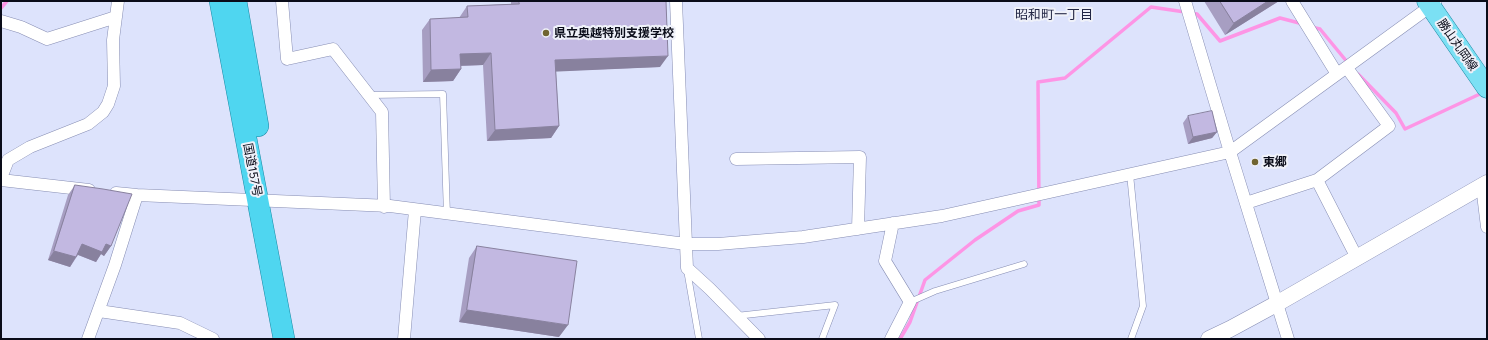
<!DOCTYPE html>
<html>
<head>
<meta charset="utf-8">
<style>
	body { margin:0 }
	#map { position:relative; width:1488px; height:340px; overflow:hidden; background:#dde3fc; font-family:Figtree,sans-serif }
	canvas { display:block }
	.frame { position:absolute; inset:0; border:2px solid #0a0c19; pointer-events:none }
</style>
</head>
<body>
<div id="map">
<canvas width="1488" height="340"></canvas>
<div class="frame"></div>
</div>
<script>
const context = document.querySelector('canvas').getContext('2d');
context.lineJoin = 'round';
function stroke(path, color, width, dash) { context.strokeStyle = color; context.lineWidth = width; context.lineCap = dash ? 'butt' : 'round'; context.setLineDash(dash || []); context.stroke(path); }
function fill(path, color) { context.fillStyle = color; context.fill(path, 'evenodd'); }
function write(font, color, halo, rows, align = 'center') {
  context.font = font + ' Figtree,"Noto Sans JP",sans-serif'; context.lineWidth = 4; context.setLineDash([]); context.textBaseline = 'middle'; context.strokeStyle = halo; context.fillStyle = color; for (const [text, x, y, turn = 0] of rows) {
    context.save(); context.translate(x, y); context.rotate((+turn || 0) * Math.PI / 180); context.textAlign = isNaN(turn) ? turn : align; if (halo) context.strokeText(text, 0, 0); context.fillText(text, 0, 0); context.restore();
  }
}
stroke(new Path2D(`
	M 1,8 L 7,1
	M 1191,13 L 1197,14 L 1220,41 L 1280,18 L 1303,24
	M 1311,27 L 1320,29 L 1348,63
	M 1358,74 L 1396,113 L 1405,129 L 1482,93
	M 900,339 L 910,322 L 925,280 L 975,240 L 1018,211 L 1039,205 L 1038,82 L 1065,78 L 1151,7 L 1185,12`), '#fd95e5', 3.5);
const service = new Path2D(`
	M 370,95 L 443,94 L 447,215
	M 1130,174 L 1143,306 L 1131,339
	M 687,270 L 699,339
	M 910,302 L 935,291 L 1024,264
	M 736,316 L 835,305 L 822,339`);
const minor = new Path2D(`
	M 282,1 L 287,59 L 333,49 L 382,112 L 384,207
	M 676,1 L 687,268 L 710,289 L 759,339
	M 1185,1 L 1230,152 L 1288,339
	M 1292,1 L 1337,74
	M 1,21 L 21,27 L 47,39 L 116,17
	M 736,159 L 860,157 L 858,229
	M 1,178 L 8,160 L 30,147 L 88,124 L 103,112 L 108,104 L 114,86 L 113,40 L 118,1
	M 1,180 L 89,190
	M 1317,180 L 1357,258
	M 1482,186 L 1487,227
	M 116,193 L 137,195 L 390,206 L 686,244 L 718,244 L 803,237 L 942,216 L 1230,152 L 1435,3
	M 1246,203 L 1317,180 L 1389,126 L 1347,68
	M 99,311 L 180,323 L 213,339
	M 88,339 L 115,265 L 137,195
	M 404,339 L 415,210
	M 891,339 L 910,302 L 885,261 L 893,223`);
const tertiary = new Path2D(`
	M 1209,339 L 1230,329 L 1278,303 L 1487,183`);
const primary = new Path2D(`
	M 1427,1 L 1487,88`);
const trunk = new Path2D(`
	M 220,1 L 284,339
	M 236,1 L 258,126`);
stroke(service, '#868db3', 7);
stroke(minor, '#868db3', 13);
stroke(tertiary, '#868db3', 17);
stroke(primary, '#1a88a3', 21);
stroke(trunk, '#1a88a3', 22);
stroke(service, '#fff', 6);
stroke(minor, '#fff', 12);
stroke(tertiary, '#fff', 16);
stroke(primary, '#7be0f4', 20);
stroke(trunk, '#4fd6f0', 21);
fill(new Path2D(`
	M 511,1 L 666,1 L 660,67 L 556,71 L 559,126 L 551,138 L 487,141 L 483,65 L 461,66 L 461,69 L 453,81 L 423,82 L 422,30 L 430,19 L 459,18 L 467,6 L 511,4 Z
	M 1204,1 L 1279,1 L 1225,35 Z
	M 1188,116 L 1217,132 L 1212,138 L 1188,144 L 1183,123 Z
	M 75,185 L 111,246 L 104,256 L 101,254 L 96,262 L 78,255 L 70,267 L 48,260 L 68,195 Z
	M 477,246 L 559,337 L 459,322 L 469,258 Z`), '#a79ec2');
fill(new Path2D(`
	M 1268,1 L 1279,1 L 1225,35 L 1234,23 Z
	M 491,53 L 483,65 L 452,66 L 460,54 Z
	M 668,56 L 660,67 L 547,72 L 555,60 Z
	M 461,69 L 453,81 L 423,82 L 431,70 Z
	M 559,126 L 551,138 L 487,141 L 495,130 Z
	M 1217,132 L 1212,138 L 1188,144 L 1193,137 Z
	M 82,244 L 106,244 L 111,246 L 104,256 L 101,254 L 96,262 L 76,254 Z
	M 54,251 L 76,257 L 70,267 L 48,260 Z
	M 467,310 L 568,325 L 559,337 L 459,322 Z`), '#88819e');
const building = new Path2D(`
	M 519,1 L 666,1 L 668,56 L 555,60 L 559,126 L 495,130 L 491,53 L 460,54 L 461,69 L 431,70 L 430,19 L 468,17 L 467,6 L 519,4 Z
	M 1220,1 L 1268,1 L 1234,23 Z
	M 1212,111 L 1217,132 L 1193,137 L 1188,116 Z
	M 75,185 L 103,189 L 132,194 L 111,246 L 106,244 L 102,252 L 82,244 L 76,257 L 54,251 Z
	M 477,246 L 577,261 L 568,325 L 467,310 Z`);
fill(building, '#c2b8e1');
stroke(building, '#88819e', 1);
for (const [x, y, r, color] of [
	[546,33,4,"#706431"],
	[1255,162,4,"#706431"]
]) { const dot = new Path2D(); dot.arc(x, y, r, 0, 2 * Math.PI); context.fillStyle = color; context.fill(dot); stroke(dot, '#eff1f9', 1.5); }
write('bold 12px', '#0a0c19', '#eff1f9', [
	["県立奥越特別支援学校",554,33],
	["東郷",1263,162]
], 'left');
write('12px', '#0a0c19', '#eff1f9', [
	["勝山丸岡線",1457,45,55],
	["国道157号",252,170,79]
]);
write('13px', '#222645', '#eff1f9', [
	["昭和町一丁目",1054,15]
]);
</script>
</body>
</html>
